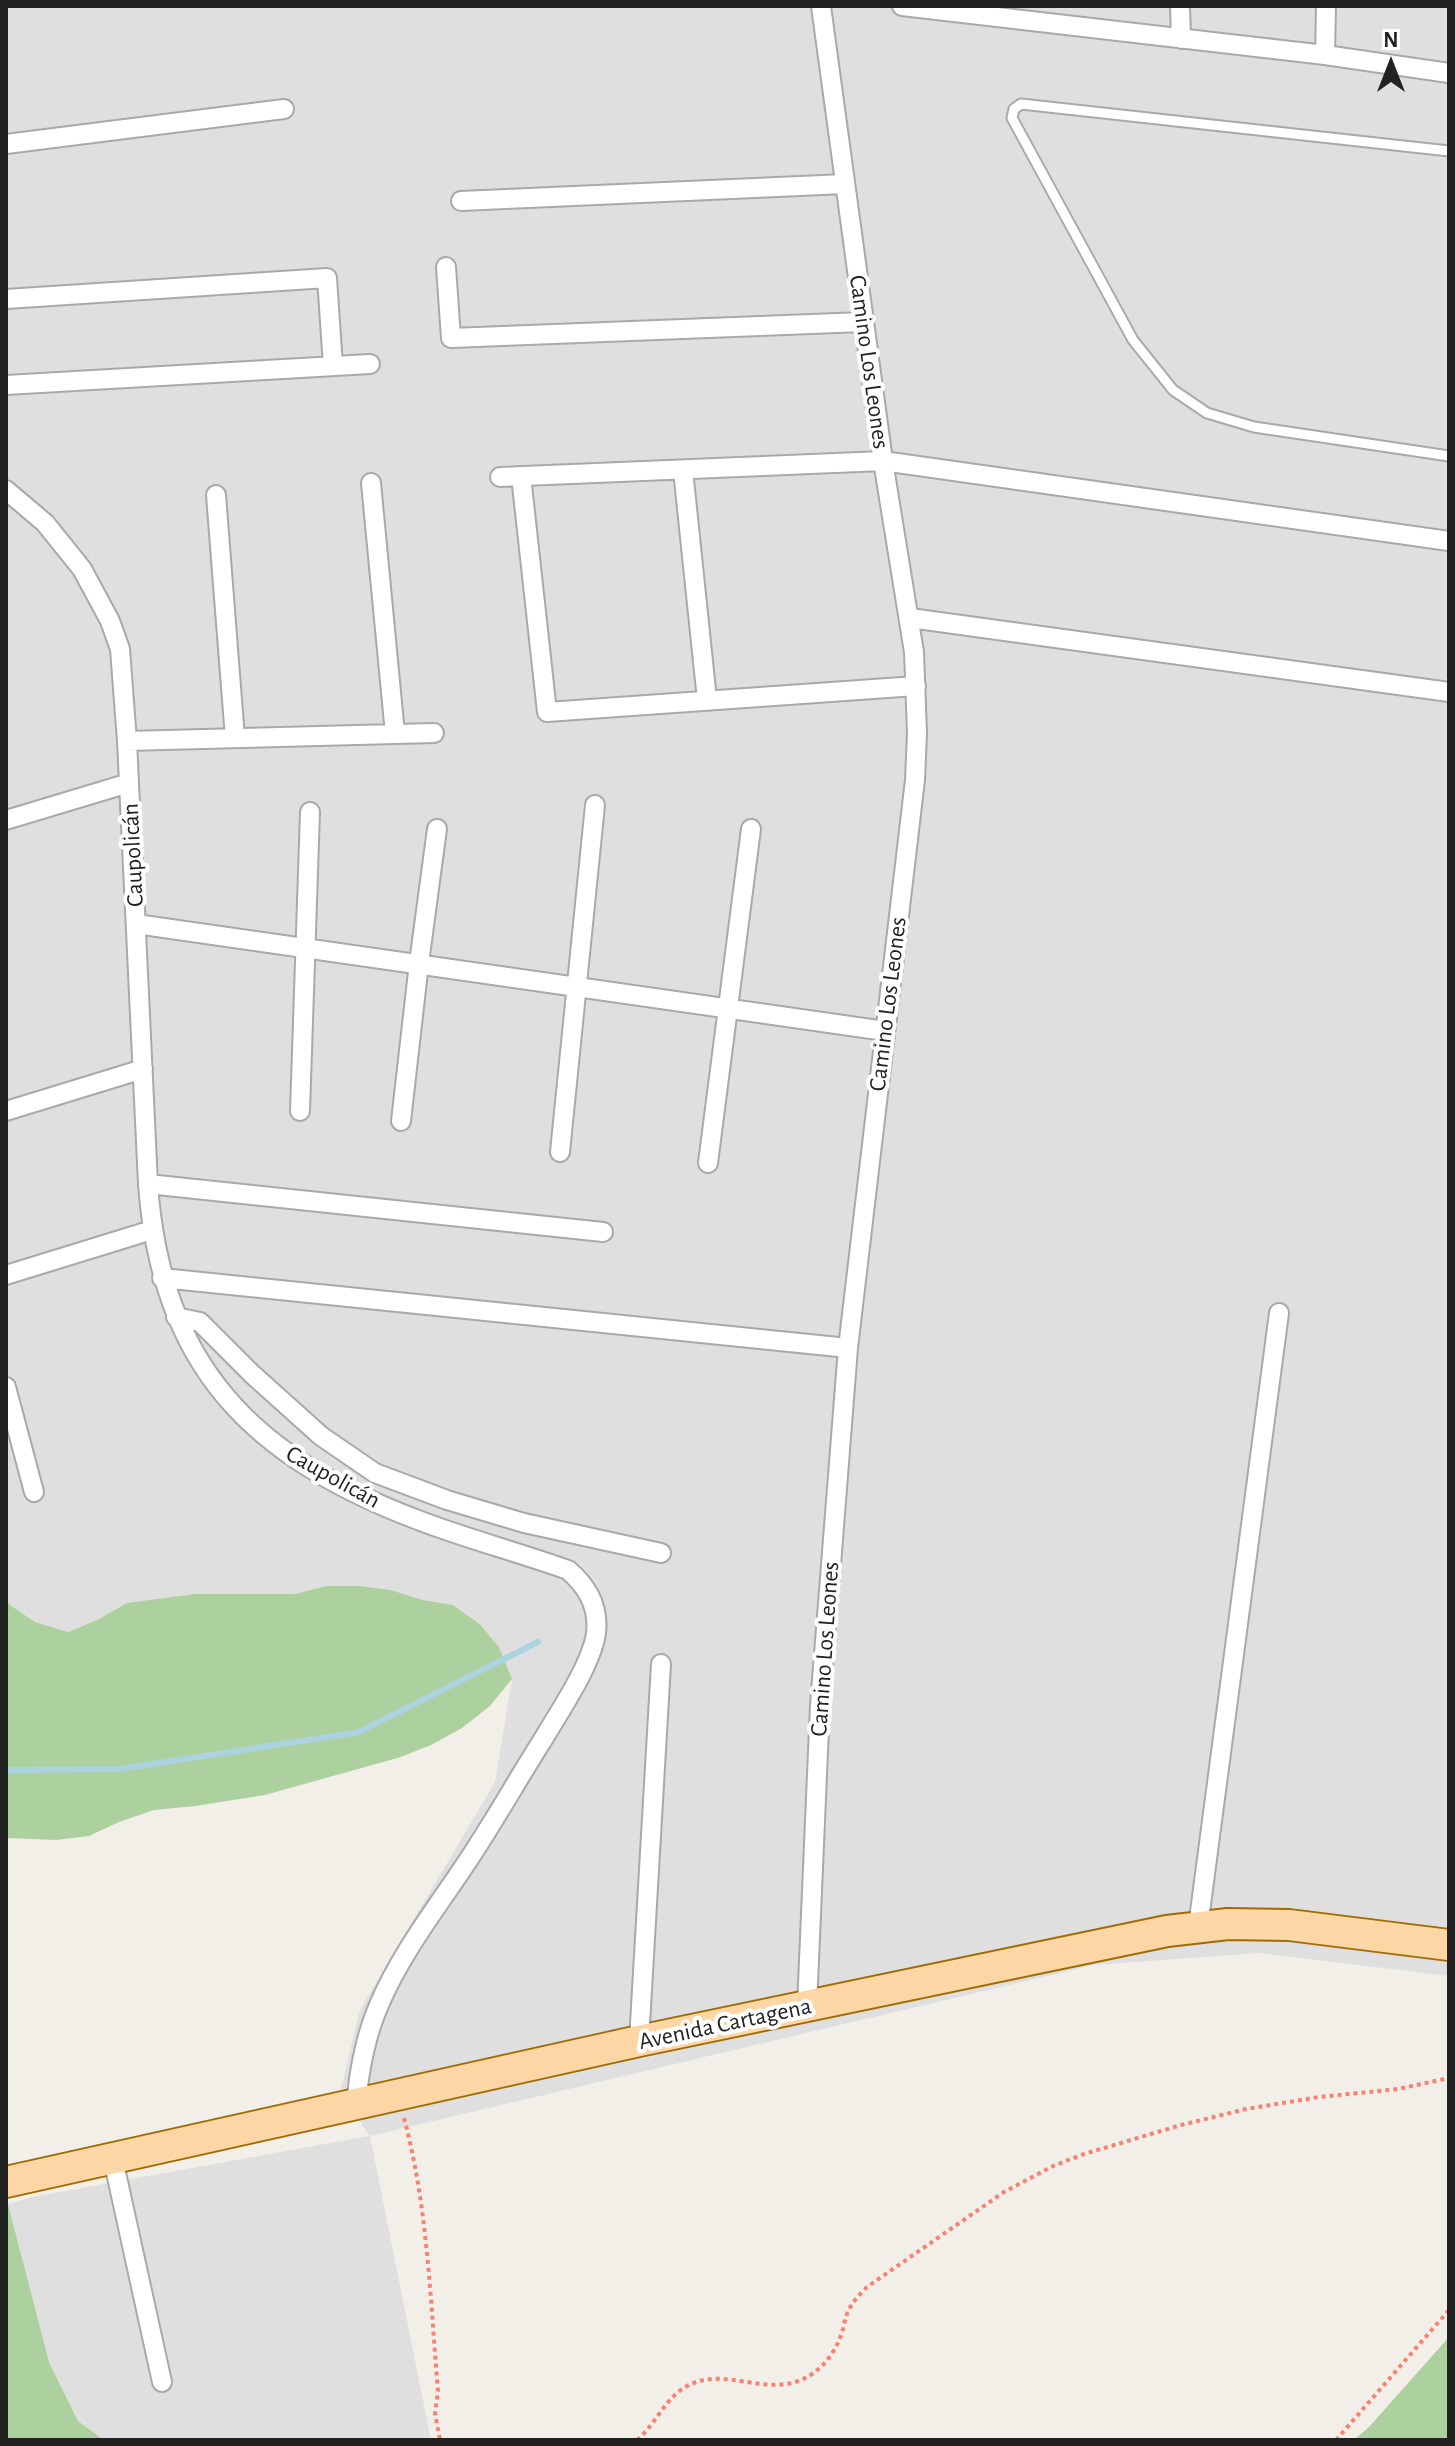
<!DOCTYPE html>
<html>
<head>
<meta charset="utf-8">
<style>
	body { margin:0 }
	#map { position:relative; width:1455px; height:2446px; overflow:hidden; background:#f2efe9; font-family:"Alegreya Sans",sans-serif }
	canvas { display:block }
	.frame { position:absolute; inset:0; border:8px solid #222; pointer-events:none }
	.north { position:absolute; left:1351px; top:24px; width:80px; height:80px; -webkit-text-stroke:6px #fff; paint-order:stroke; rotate:0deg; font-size:22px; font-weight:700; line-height:32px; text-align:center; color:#222 }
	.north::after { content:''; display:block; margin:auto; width:28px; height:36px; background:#222; clip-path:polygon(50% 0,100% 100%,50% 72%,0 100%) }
</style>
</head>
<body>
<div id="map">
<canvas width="1455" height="2446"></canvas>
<div class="frame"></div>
<div class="north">N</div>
</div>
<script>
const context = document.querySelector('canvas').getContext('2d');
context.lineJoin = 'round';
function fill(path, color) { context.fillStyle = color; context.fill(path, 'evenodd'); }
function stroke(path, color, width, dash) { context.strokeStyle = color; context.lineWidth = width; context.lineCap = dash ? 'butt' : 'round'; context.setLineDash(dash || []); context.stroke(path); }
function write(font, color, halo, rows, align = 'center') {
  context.font = font + ' "Alegreya Sans",sans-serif'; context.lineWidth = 8; context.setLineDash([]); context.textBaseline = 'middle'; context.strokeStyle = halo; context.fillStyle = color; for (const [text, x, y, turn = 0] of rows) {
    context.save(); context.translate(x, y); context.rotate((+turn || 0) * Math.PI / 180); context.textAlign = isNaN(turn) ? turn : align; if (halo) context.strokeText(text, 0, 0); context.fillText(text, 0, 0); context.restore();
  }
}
fill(new Path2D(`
	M 6,6 L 1449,6 L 1449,1976 L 1259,1953 L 1094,1965 L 370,2136 L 431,2440 L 104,2440 L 78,2421 L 49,2362 L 8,2204 L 32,2197 L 369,2136 L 341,2088 L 360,2010 L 495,1782 L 512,1679 L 499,1647 L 480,1623 L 453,1605 L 423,1600 L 391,1590 L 360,1586 L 326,1586 L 295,1594 L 195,1594 L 97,1620 L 68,1632 L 35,1622 L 10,1605 L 6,1599 Z`), '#e0dfdf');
fill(new Path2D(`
	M 326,1586 L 360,1586 L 391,1590 L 423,1600 L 453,1605 L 480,1624 L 499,1647 L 512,1679 L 490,1706 L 462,1728 L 431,1745 L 401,1757 L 265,1795 L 195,1806 L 154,1810 L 119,1822 L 89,1836 L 56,1840 L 6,1838 L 6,1599 L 10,1605 L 35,1622 L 68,1632 L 97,1620 L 127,1603 L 195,1594 L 295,1594 Z
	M 6,2204 L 8,2204 L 49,2362 L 78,2421 L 104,2440 L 6,2440 Z
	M 1449,2337 L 1449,2440 L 1354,2440 L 1369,2427 Z`), '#add19e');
stroke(new Path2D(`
	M 6,1770 L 120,1769 L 359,1732 L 538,1642`), '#aad3df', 6);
const service = new Path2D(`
	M 1449,151 L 1021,104 L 1014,109 L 1012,118 L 1133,340 L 1173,390 L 1207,413 L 1254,427 L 1449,456`);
const minor = new Path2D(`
	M 902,6 L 1325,55 L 1449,73
	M 1180,6 L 1181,39
	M 1325,55 L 1326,6
	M 6,144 L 284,109
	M 461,201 L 845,184
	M 446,267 L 451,338 L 863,322
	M 6,299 L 327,278 L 333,366
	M 6,385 L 370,364
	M 683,470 L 707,700
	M 521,476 L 547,712 L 916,686
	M 500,477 L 883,461 L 1449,541
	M 371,483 L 395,734
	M 6,490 L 45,523 L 82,569 L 110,621 L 120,649 L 127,741 L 148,1184 C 161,1366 252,1457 418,1520 C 467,1539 518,1552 568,1570 C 587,1586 599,1607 596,1633 C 592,1664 558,1714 542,1741 C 516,1782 492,1825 465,1865 C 435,1910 400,1955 379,2005 C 365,2037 359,2071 356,2105
	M 216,495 L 235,738
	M 910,618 L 1449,692
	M 127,741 L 434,733
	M 6,820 L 129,783
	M 136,924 L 885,1031
	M 6,1111 L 143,1069
	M 300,1111 L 310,812
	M 401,1121 L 419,963 L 437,829
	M 560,1152 L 595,805
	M 708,1163 L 751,829
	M 148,1184 L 603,1232
	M 6,1275 L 152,1230
	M 162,1278 L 848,1348
	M 176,1317 L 200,1322 L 252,1374 L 321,1436 L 375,1473 L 447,1500 L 524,1523 L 661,1553
	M 6,1387 L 34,1492
	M 1198,1927 L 1279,1313
	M 807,2007 L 820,1705 L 848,1348 L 915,780 L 917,733 L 914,652 L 883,461 L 821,6
	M 639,2041 L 661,1664
	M 113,2159 L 162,2382`);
const primary = new Path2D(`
	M 6,2182 L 639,2041 L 1167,1931 L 1228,1924 L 1289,1925 L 1449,1945`);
stroke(service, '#a9a9a9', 13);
stroke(minor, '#a9a9a9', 22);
stroke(primary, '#a06b00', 34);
stroke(new Path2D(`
	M 404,2118 C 428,2208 430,2299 438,2391 L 435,2414 L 440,2440
	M 637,2440 C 656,2424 665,2398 687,2386 C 727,2364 770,2402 812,2374 C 827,2364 838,2347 843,2329 C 845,2321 846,2313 851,2306 C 855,2299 861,2293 867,2287 L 1004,2192 L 1053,2166 L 1084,2154 L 1181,2125 L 1246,2109 L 1319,2097 L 1398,2089 L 1449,2078
	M 1336,2440 L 1449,2310`), '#fa8072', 4, [4, 4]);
stroke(service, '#fff', 9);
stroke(minor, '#fff', 18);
stroke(primary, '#fcd6a4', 30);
write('24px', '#222', '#fff', [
	["Camino Los Leones",869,362,82],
	["Caupolicán",133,855,-93],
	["Camino Los Leones",888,1004,-83],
	["Caupolicán",333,1477,29],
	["Camino Los Leones",825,1649,-86],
	["Avenida Cartagena",725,2024,-12]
]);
</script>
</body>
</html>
